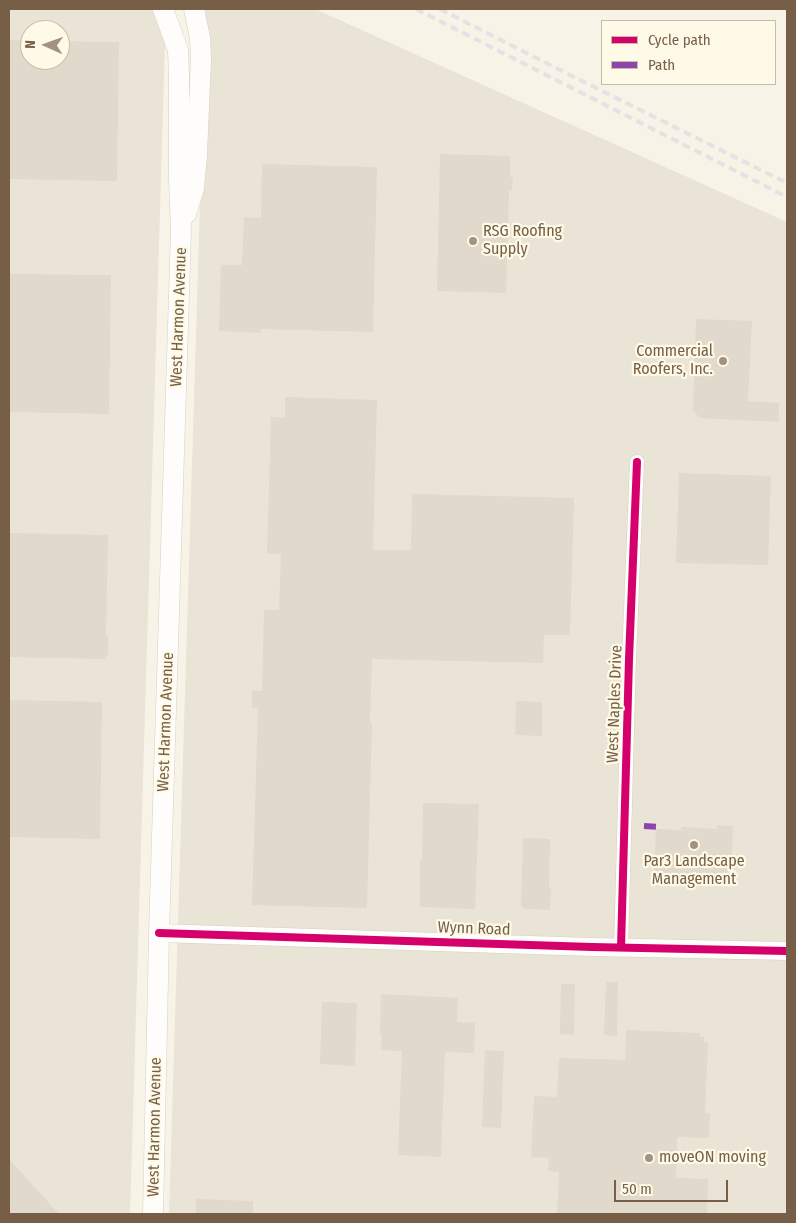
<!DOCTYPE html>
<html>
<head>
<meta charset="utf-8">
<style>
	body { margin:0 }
	#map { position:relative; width:796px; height:1223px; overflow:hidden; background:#f7f3e6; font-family:"Fira Sans Condensed",sans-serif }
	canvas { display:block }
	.frame { position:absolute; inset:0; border:10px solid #765f46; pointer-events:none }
	.legend { position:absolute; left:601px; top:20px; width:175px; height:65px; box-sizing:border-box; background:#fffae8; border:1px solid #c8bca7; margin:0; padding:6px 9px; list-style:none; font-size:15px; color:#765f46 }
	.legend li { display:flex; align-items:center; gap:10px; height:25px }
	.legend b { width:25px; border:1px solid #c8bca7 }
	.north { position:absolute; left:20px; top:20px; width:50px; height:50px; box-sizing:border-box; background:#fffae8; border:1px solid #c8bca7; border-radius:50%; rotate:272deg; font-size:14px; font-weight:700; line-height:20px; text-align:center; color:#765f46 }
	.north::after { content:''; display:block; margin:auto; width:18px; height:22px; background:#a3937e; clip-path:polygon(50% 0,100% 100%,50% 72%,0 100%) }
	.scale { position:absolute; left:614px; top:1180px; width:114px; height:22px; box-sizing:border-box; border:2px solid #765f46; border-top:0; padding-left:6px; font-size:15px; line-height:18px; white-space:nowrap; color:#765f46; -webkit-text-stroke:4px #fffae8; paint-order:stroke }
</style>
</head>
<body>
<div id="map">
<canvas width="796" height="1223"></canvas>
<div class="frame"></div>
<ul class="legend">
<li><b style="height:6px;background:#d6006c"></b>Cycle path</li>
<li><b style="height:6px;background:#8e44ad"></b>Path</li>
</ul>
<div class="north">N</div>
<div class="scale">50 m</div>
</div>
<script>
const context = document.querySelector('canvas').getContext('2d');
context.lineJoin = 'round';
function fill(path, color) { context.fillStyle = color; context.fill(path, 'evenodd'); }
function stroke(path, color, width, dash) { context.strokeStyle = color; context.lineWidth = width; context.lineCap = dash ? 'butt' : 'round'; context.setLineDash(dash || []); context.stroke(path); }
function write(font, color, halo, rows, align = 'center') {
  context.font = font + ' "Fira Sans Condensed",sans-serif'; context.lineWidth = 4.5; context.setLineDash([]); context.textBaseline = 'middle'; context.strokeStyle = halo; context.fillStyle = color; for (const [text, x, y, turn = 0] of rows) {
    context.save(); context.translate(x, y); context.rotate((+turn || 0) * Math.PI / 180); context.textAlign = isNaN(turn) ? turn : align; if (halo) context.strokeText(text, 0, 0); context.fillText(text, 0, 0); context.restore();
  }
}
fill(new Path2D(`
	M 9,9 L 166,9 L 130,1214 L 9,1214 ZM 30,30 L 60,30 L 60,60 L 30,60 Z
	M 206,9 L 315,9 L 787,222 L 787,1214 L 169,1214 Z`), '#eae4d7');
fill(new Path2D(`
	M 9,40 L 30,40 L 30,60 L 60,60 L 60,41 L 119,42 L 117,181 L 9,179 Z
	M 440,154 L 510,156 L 510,177 L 513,177 L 512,190 L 509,190 L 506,293 L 437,291 Z
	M 262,164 L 377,167 L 373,332 L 261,329 L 261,333 L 219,331 L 221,265 L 242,265 L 244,217 L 261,218 Z
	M 9,274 L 111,275 L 109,414 L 9,412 Z
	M 696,319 L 752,321 L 748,401 L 779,403 L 779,422 L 700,418 L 693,411 Z
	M 285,397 L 377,400 L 373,550 L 411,550 L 412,494 L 574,498 L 570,635 L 544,635 L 543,663 L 372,659 L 370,722 L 372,722 L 367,908 L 252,905 L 258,708 L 252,708 L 252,691 L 262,691 L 264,610 L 279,610 L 281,554 L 267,554 L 271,417 L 285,418 Z
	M 679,473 L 771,476 L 768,565 L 676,563 Z
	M 9,533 L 108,535 L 106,635 L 108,635 L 108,655 L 106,655 L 106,659 L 9,657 Z
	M 9,700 L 102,702 L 100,839 L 9,837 Z
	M 516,701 L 542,702 L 542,736 L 515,735 Z
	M 423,803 L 479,804 L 475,909 L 420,907 L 420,859 L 422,859 Z
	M 717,825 L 733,826 L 732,857 L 729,857 L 728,880 L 689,879 L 689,880 L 678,880 L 678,876 L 654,875 L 656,829 L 681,830 L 681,827 L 717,829 Z
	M 523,838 L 550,839 L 549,888 L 551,888 L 550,910 L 524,909 L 524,907 L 521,907 Z
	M 606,982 L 618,982 L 617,1036 L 604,1035 Z
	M 561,984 L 575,984 L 574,1035 L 560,1034 Z
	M 381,994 L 458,998 L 457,1022 L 475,1023 L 474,1053 L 445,1052 L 441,1157 L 398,1155 L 402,1051 L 381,1050 L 382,1034 L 380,1034 Z
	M 322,1002 L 357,1003 L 355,1066 L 320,1064 Z
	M 626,1030 L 700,1033 L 700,1037 L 704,1037 L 704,1042 L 708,1042 L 705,1113 L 710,1113 L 709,1138 L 677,1137 L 676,1178 L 708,1179 L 707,1214 L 557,1214 L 559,1172 L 548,1171 L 549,1158 L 531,1157 L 534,1096 L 557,1097 L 559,1058 L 625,1060 Z
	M 485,1050 L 504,1051 L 501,1128 L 482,1127 Z
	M 9,1159 L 59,1214 L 9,1214 Z
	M 196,1199 L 253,1201 L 253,1214 L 196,1214 Z`), '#e1d9cb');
const minor = new Path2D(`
	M 621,947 L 629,659 L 637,462`);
const tertiary = new Path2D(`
	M 159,933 L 592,947 L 787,951`);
const secondary = new Path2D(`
	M 186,214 L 194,188 L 197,155 L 201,58 L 200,38 L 194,9
	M 153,1214 L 159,933 L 181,230 L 179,180 L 179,77 L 178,50 L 163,9`);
stroke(minor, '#d6cfc2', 15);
stroke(tertiary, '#d6cfc2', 19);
stroke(secondary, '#d7d0c3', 21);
stroke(minor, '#fefdfb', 14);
stroke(tertiary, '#fefdfb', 18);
stroke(secondary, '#fefdfb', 20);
stroke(new Path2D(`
	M 416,9 L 787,197
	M 440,9 L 554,67 L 787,183`), '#e5e1e4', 4, [8, 5]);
stroke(new Path2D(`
	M 644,826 L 662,827`), '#8e44ad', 6, [12, 6]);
stroke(new Path2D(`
	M 159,933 L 592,947 L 787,951
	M 621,947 L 629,659 L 637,462`), '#d6006c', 8);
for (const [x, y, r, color] of [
	[473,241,5,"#a3937e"],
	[723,361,5,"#a3937e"],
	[694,845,5,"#a3937e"],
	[649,1158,5,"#a3937e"]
]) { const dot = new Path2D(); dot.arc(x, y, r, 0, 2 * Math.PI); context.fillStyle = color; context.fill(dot); stroke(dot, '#fffae8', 2); }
write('16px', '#765f46', '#fffae8', [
	["RSG Roofing",483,232],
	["Supply",483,250],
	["Commercial",713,352,"right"],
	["Roofers, Inc.",713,370,"right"],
	["Par3 Landscape",694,862,"center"],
	["Management",694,880,"center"],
	["moveON moving",659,1158]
], 'left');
write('16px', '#765f46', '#fffae8', [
	["West Harmon Avenue",179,317,-88],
	["West Naples Drive",615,704,-88],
	["West Harmon Avenue",166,722,-88],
	["Wynn Road",474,929,2],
	["West Harmon Avenue",155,1127,-89]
]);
</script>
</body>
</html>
